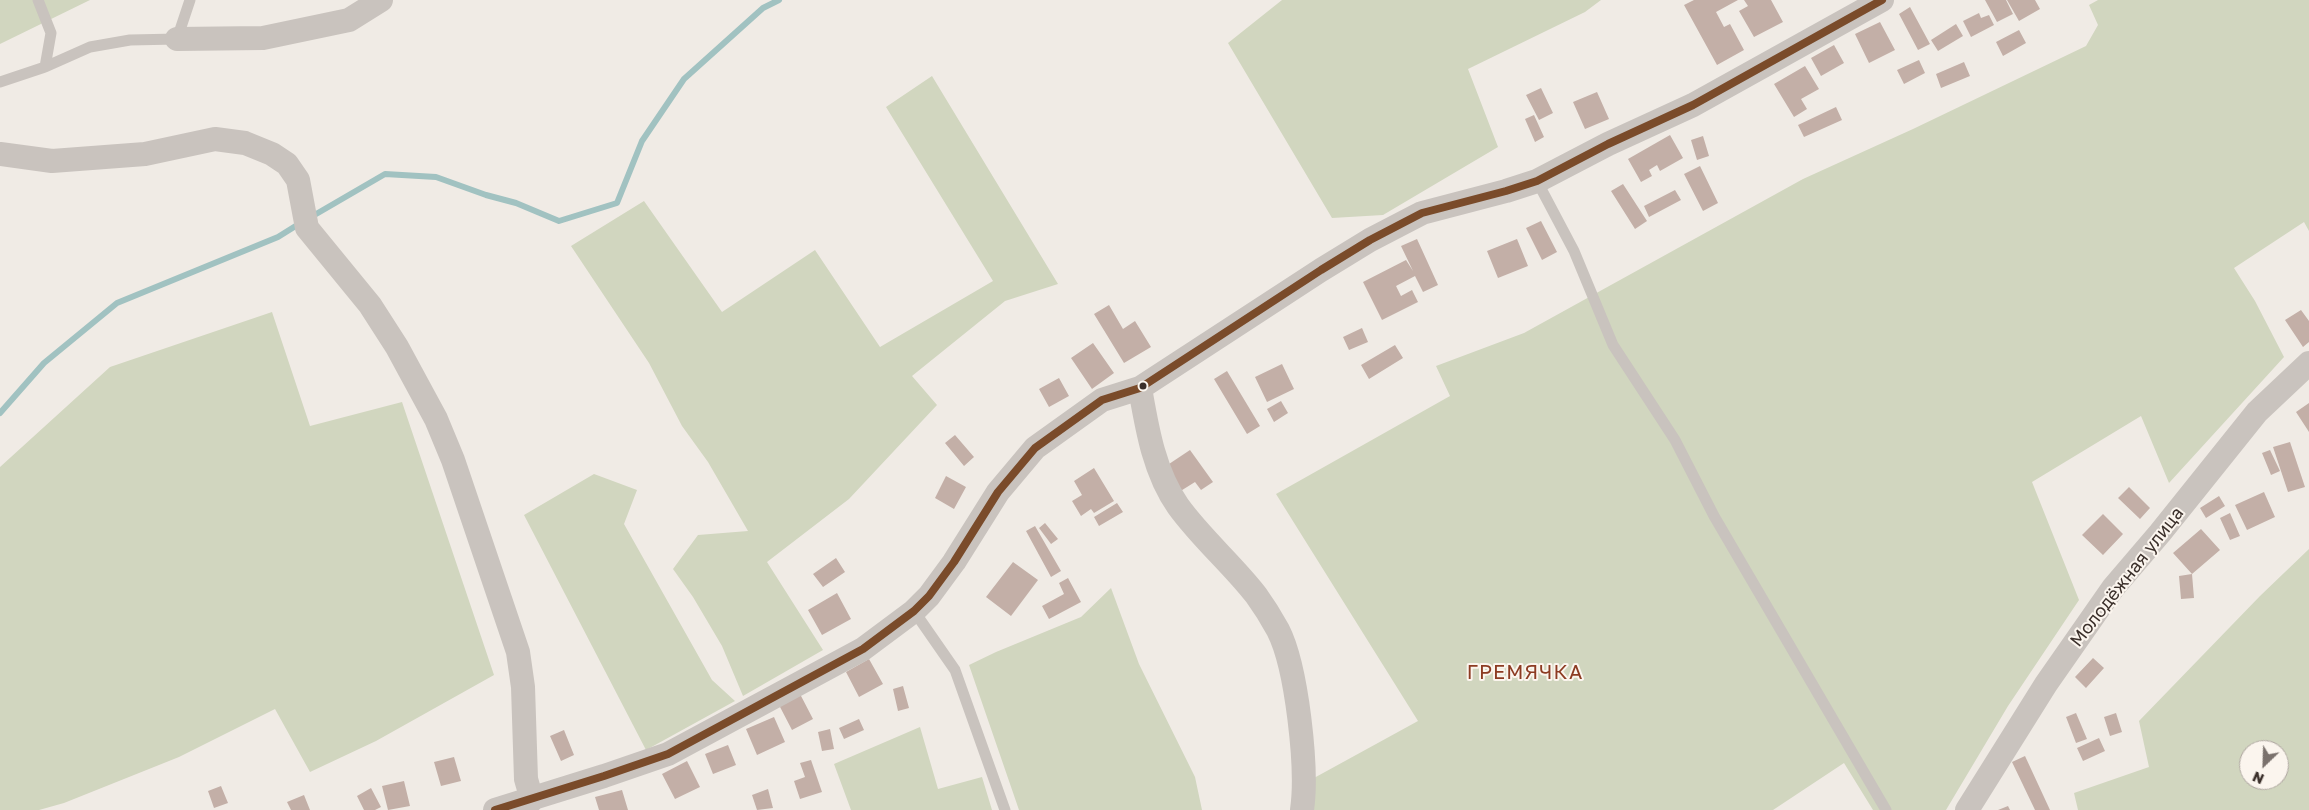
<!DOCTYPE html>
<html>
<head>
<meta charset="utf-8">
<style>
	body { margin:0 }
	#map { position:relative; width:2309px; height:810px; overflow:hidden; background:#f0ebe5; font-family:"Golos Text",sans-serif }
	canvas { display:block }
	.north { position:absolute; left:2239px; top:740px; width:50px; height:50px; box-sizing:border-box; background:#fbf5ee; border:1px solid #aea6a0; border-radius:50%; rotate:204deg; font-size:14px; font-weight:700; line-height:20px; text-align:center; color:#3b302b }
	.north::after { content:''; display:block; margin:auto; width:18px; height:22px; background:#7a716c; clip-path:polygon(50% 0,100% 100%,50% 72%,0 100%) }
</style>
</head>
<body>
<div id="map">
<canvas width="2309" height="810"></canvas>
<div class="north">N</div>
</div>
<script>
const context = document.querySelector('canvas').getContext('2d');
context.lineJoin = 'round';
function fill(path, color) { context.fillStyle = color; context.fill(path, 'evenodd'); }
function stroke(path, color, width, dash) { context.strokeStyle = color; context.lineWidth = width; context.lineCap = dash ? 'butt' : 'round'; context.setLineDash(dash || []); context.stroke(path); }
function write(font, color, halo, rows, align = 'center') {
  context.font = font + ' "Golos Text",sans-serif'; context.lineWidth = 4; context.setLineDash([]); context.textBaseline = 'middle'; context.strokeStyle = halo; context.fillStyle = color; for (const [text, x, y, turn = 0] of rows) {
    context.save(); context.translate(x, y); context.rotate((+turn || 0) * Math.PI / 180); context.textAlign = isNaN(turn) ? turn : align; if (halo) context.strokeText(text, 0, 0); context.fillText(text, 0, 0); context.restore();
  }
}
fill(new Path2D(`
	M 0,0 L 90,0 L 0,44 Z
	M 1282,0 L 1601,0 L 1585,12 L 1468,69 L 1498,147 L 1383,215 L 1332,218 L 1228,43 Z
	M 2098,0 L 2309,0 L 2309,231 L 2304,222 L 2234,268 L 2255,301 L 2284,357 L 2169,483 L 2141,416 L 2032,482 L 2079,600 L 2008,706 L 1946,810 L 1873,810 L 1844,763 L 1773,810 L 1310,810 L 1314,778 L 1418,721 L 1276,494 L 1450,396 L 1436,366 L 1524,333 L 1803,179 L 1913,129 L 2086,46 L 2098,25 L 2089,5 Z
	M 932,76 L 1058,284 L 1005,301 L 912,376 L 937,405 L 849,499 L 767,562 L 823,650 L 743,696 L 722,646 L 693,597 L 673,569 L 698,535 L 748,531 L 708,462 L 682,426 L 649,363 L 571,246 L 644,201 L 722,312 L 815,250 L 880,347 L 993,281 L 886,107 Z
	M 272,312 L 310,426 L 402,402 L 494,675 L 376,741 L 310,772 L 275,709 L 179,757 L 64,803 L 39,810 L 0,810 L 0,467 L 110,367 Z
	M 594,474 L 637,490 L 624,524 L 712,680 L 735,701 L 646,750 L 524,515 Z
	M 2309,549 L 2309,810 L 2078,810 L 2074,793 L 2149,767 L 2139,721 L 2260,596 ZM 2249,750 L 2279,750 L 2279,780 L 2249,780 Z
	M 1111,588 L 1139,664 L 1195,777 L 1202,810 L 1019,810 L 969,665 L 996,652 L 1081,617 Z
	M 920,727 L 938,789 L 982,777 L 992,810 L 851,810 L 834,764 Z`), '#d1d6bf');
stroke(new Path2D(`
	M 311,217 L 385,174 L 436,177 L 486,195 L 516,203 L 559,221 L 617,203 L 642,141 L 684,79 L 763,8 L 779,0
	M 0,413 L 44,363 L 117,303 L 278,237 L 302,222`), '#a1c2c1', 6);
fill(new Path2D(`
	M 1694,0 L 1738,0 L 1716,12 L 1724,27 L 1730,24 L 1744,50 L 1717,65 L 1684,5 Z
	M 1744,0 L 1771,0 L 1783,22 L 1754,37 L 1739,11 L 1748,6 Z
	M 1985,0 L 2006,0 L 2013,14 L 1997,22 Z
	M 2007,0 L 2035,0 L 2040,9 L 2019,21 Z
	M 1910,7 L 1930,44 L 1918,50 L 1899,14 Z
	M 1979,13 L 1981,18 L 1989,15 L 1994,25 L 1971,37 L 1963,21 Z
	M 1880,22 L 1895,50 L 1869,63 L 1855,34 Z
	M 1956,24 L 1963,36 L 1938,51 L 1931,40 Z
	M 2019,30 L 2026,43 L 2003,56 L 1996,42 Z
	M 1834,45 L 1844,63 L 1821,76 L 1811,58 Z
	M 1919,60 L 1925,73 L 1904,84 L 1897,70 Z
	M 1964,62 L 1970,76 L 1941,88 L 1936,74 Z
	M 1805,66 L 1819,89 L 1801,99 L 1807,109 L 1794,117 L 1774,84 Z
	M 1541,88 L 1553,113 L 1539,120 L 1526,95 Z
	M 1597,92 L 1609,119 L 1585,129 L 1573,102 Z
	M 1836,107 L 1842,120 L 1804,137 L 1798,125 Z
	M 1534,115 L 1544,137 L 1535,142 L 1525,119 Z
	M 1670,135 L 1683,158 L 1660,171 L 1657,165 L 1649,170 L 1652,176 L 1641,182 L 1628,159 Z
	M 1703,136 L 1709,156 L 1697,160 L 1691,140 Z
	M 1700,166 L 1718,203 L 1703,211 L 1684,174 Z
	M 1623,184 L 1647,221 L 1635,229 L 1611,191 Z
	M 1675,190 L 1681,200 L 1649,217 L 1644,206 Z
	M 1541,221 L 1557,252 L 1542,260 L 1526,228 Z
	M 1417,239 L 1438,285 L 1423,292 L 1415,276 L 1396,286 L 1401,296 L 1412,290 L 1418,302 L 1382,320 L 1363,282 L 1406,260 L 1413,271 L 1401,246 Z
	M 1517,239 L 1528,266 L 1498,278 L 1487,251 Z
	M 1109,305 L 1123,329 L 1135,321 L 1151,347 L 1124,363 L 1094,314 Z
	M 2301,310 L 2309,321 L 2309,342 L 2303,347 L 2285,320 Z
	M 1362,328 L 1368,342 L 1349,350 L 1343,337 Z
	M 1093,343 L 1114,373 L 1092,389 L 1071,358 Z
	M 1395,345 L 1403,358 L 1369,379 L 1361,365 Z
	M 1282,364 L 1294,389 L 1267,402 L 1255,377 Z
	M 1227,371 L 1260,426 L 1247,434 L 1214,379 Z
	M 1059,378 L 1069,396 L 1049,407 L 1039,389 Z
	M 1281,401 L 1288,413 L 1274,422 L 1267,409 Z
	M 2309,403 L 2309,432 L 2296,412 Z
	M 955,435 L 974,457 L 964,466 L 945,443 Z
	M 2290,442 L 2305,487 L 2288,492 L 2273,447 Z
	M 1190,450 L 1213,482 L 1201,490 L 1195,482 L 1179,492 L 1163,468 Z
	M 2270,450 L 2280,471 L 2271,475 L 2262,453 Z
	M 1094,468 L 1114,501 L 1094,513 L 1091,509 L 1081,516 L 1072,501 L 1082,495 L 1074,481 Z
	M 946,476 L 966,487 L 954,509 L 935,498 Z
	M 2129,487 L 2150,508 L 2140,519 L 2118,498 Z
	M 2264,492 L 2275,517 L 2247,530 L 2235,505 Z
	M 2219,496 L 2225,506 L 2206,518 L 2200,508 Z
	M 1117,503 L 1123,512 L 1099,526 L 1094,517 Z
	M 2230,513 L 2240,536 L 2230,540 L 2220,518 Z
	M 2103,514 L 2123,534 L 2103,555 L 2082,535 Z
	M 1045,523 L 1058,539 L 1051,544 L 1039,528 Z
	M 1035,526 L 1061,571 L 1051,577 L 1026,531 Z
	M 2201,529 L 2220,550 L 2192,574 L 2173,553 Z
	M 836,558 L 845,572 L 823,587 L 813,574 Z
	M 1013,562 L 1038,580 L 1011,616 L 986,597 Z
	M 2192,574 L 2194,598 L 2181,599 L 2179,576 Z
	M 1068,578 L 1081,602 L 1049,619 L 1042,606 L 1064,594 L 1059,583 Z
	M 837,593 L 851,619 L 822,635 L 808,610 Z
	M 2093,658 L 2104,668 L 2086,688 L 2075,677 Z
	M 869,659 L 883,684 L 859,697 L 846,672 Z
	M 903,686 L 909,708 L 898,711 L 893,689 Z
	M 800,694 L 813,719 L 792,730 L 779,705 Z
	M 2076,713 L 2087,739 L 2076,743 L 2066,717 Z
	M 2116,713 L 2122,732 L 2110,736 L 2104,717 Z
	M 774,717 L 785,742 L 757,755 L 746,729 Z
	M 859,719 L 864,730 L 844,739 L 839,728 Z
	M 830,729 L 834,749 L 822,751 L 818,732 Z
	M 564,730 L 574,755 L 561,761 L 550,736 Z
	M 2099,738 L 2105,751 L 2083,761 L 2077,748 Z
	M 728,745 L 736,765 L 713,774 L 705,754 Z
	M 2025,756 L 2050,810 L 2035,810 L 2012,762 Z
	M 454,757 L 461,781 L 441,786 L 434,762 Z
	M 811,760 L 822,792 L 800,799 L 794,781 L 805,777 L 800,763 Z
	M 687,761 L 700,787 L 675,799 L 662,774 Z
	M 404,781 L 410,806 L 388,810 L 382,786 Z
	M 221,786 L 228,803 L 214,808 L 208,791 Z
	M 371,788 L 381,807 L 375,810 L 364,810 L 357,796 Z
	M 768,789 L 773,808 L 757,810 L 752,795 Z
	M 622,790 L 628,810 L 599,810 L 595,797 Z
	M 304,795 L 310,810 L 291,810 L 287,802 Z
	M 2008,806 L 2010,810 L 1998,810 Z`), '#c3afa7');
stroke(new Path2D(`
	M 45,67 L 90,47 L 130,40 L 177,39 L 190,0
	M 0,82 L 45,67 L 51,33 L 38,0
	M 1537,181 L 1574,251 L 1613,345 L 1675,440 L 1714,516 L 1886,810
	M 914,611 L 955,670 L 1005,810`), '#c9c3be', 11);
stroke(new Path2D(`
	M 177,39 L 263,38 L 349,20 L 381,0
	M 0,154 L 52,161 L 145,154 L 215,139 L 245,143 L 272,154 L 287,164 L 298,180 L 307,228 L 370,305 L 397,347 L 436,419 L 453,460 L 518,652 L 523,687 L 526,779 L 532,800
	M 1140,388 C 1147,428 1154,472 1178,506 C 1201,538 1232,564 1256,595 C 1264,606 1272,619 1278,630 C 1297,667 1308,769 1302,810
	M 495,810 L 604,776 L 668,754 L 863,649 L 914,611 L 929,596 L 954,562 L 998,492 L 1035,448 L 1102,400 L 1140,388 L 1321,270 L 1370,240 L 1422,213 L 1506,191 L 1537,181 L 1608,144 L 1693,105 L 1882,0
	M 1967,810 L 2046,684 L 2113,588 L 2160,533 L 2257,412 L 2309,363`), '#c9c3be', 24);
stroke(new Path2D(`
	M 495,810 L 604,776 L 668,754 L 863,649 L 914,611 L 929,596 L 954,562 L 998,492 L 1035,448 L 1102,400 L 1140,388 L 1321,270 L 1370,240 L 1422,213 L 1506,191 L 1537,181 L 1608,144 L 1693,105 L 1882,0`), '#7a4b2a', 8);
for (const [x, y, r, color] of [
	[1143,386,4.5,"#3b302b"]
]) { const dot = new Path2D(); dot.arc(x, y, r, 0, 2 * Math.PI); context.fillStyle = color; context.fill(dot); stroke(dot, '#fbf5ee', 2); }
write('18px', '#3b302b', '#fbf5ee', [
	["Молодёжная улица",2127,577,-52]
]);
context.letterSpacing = '1px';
write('20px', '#8c3b22', '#fbf5ee', [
	["ГРЕМЯЧКА",1525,673]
]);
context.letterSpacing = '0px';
</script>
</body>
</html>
